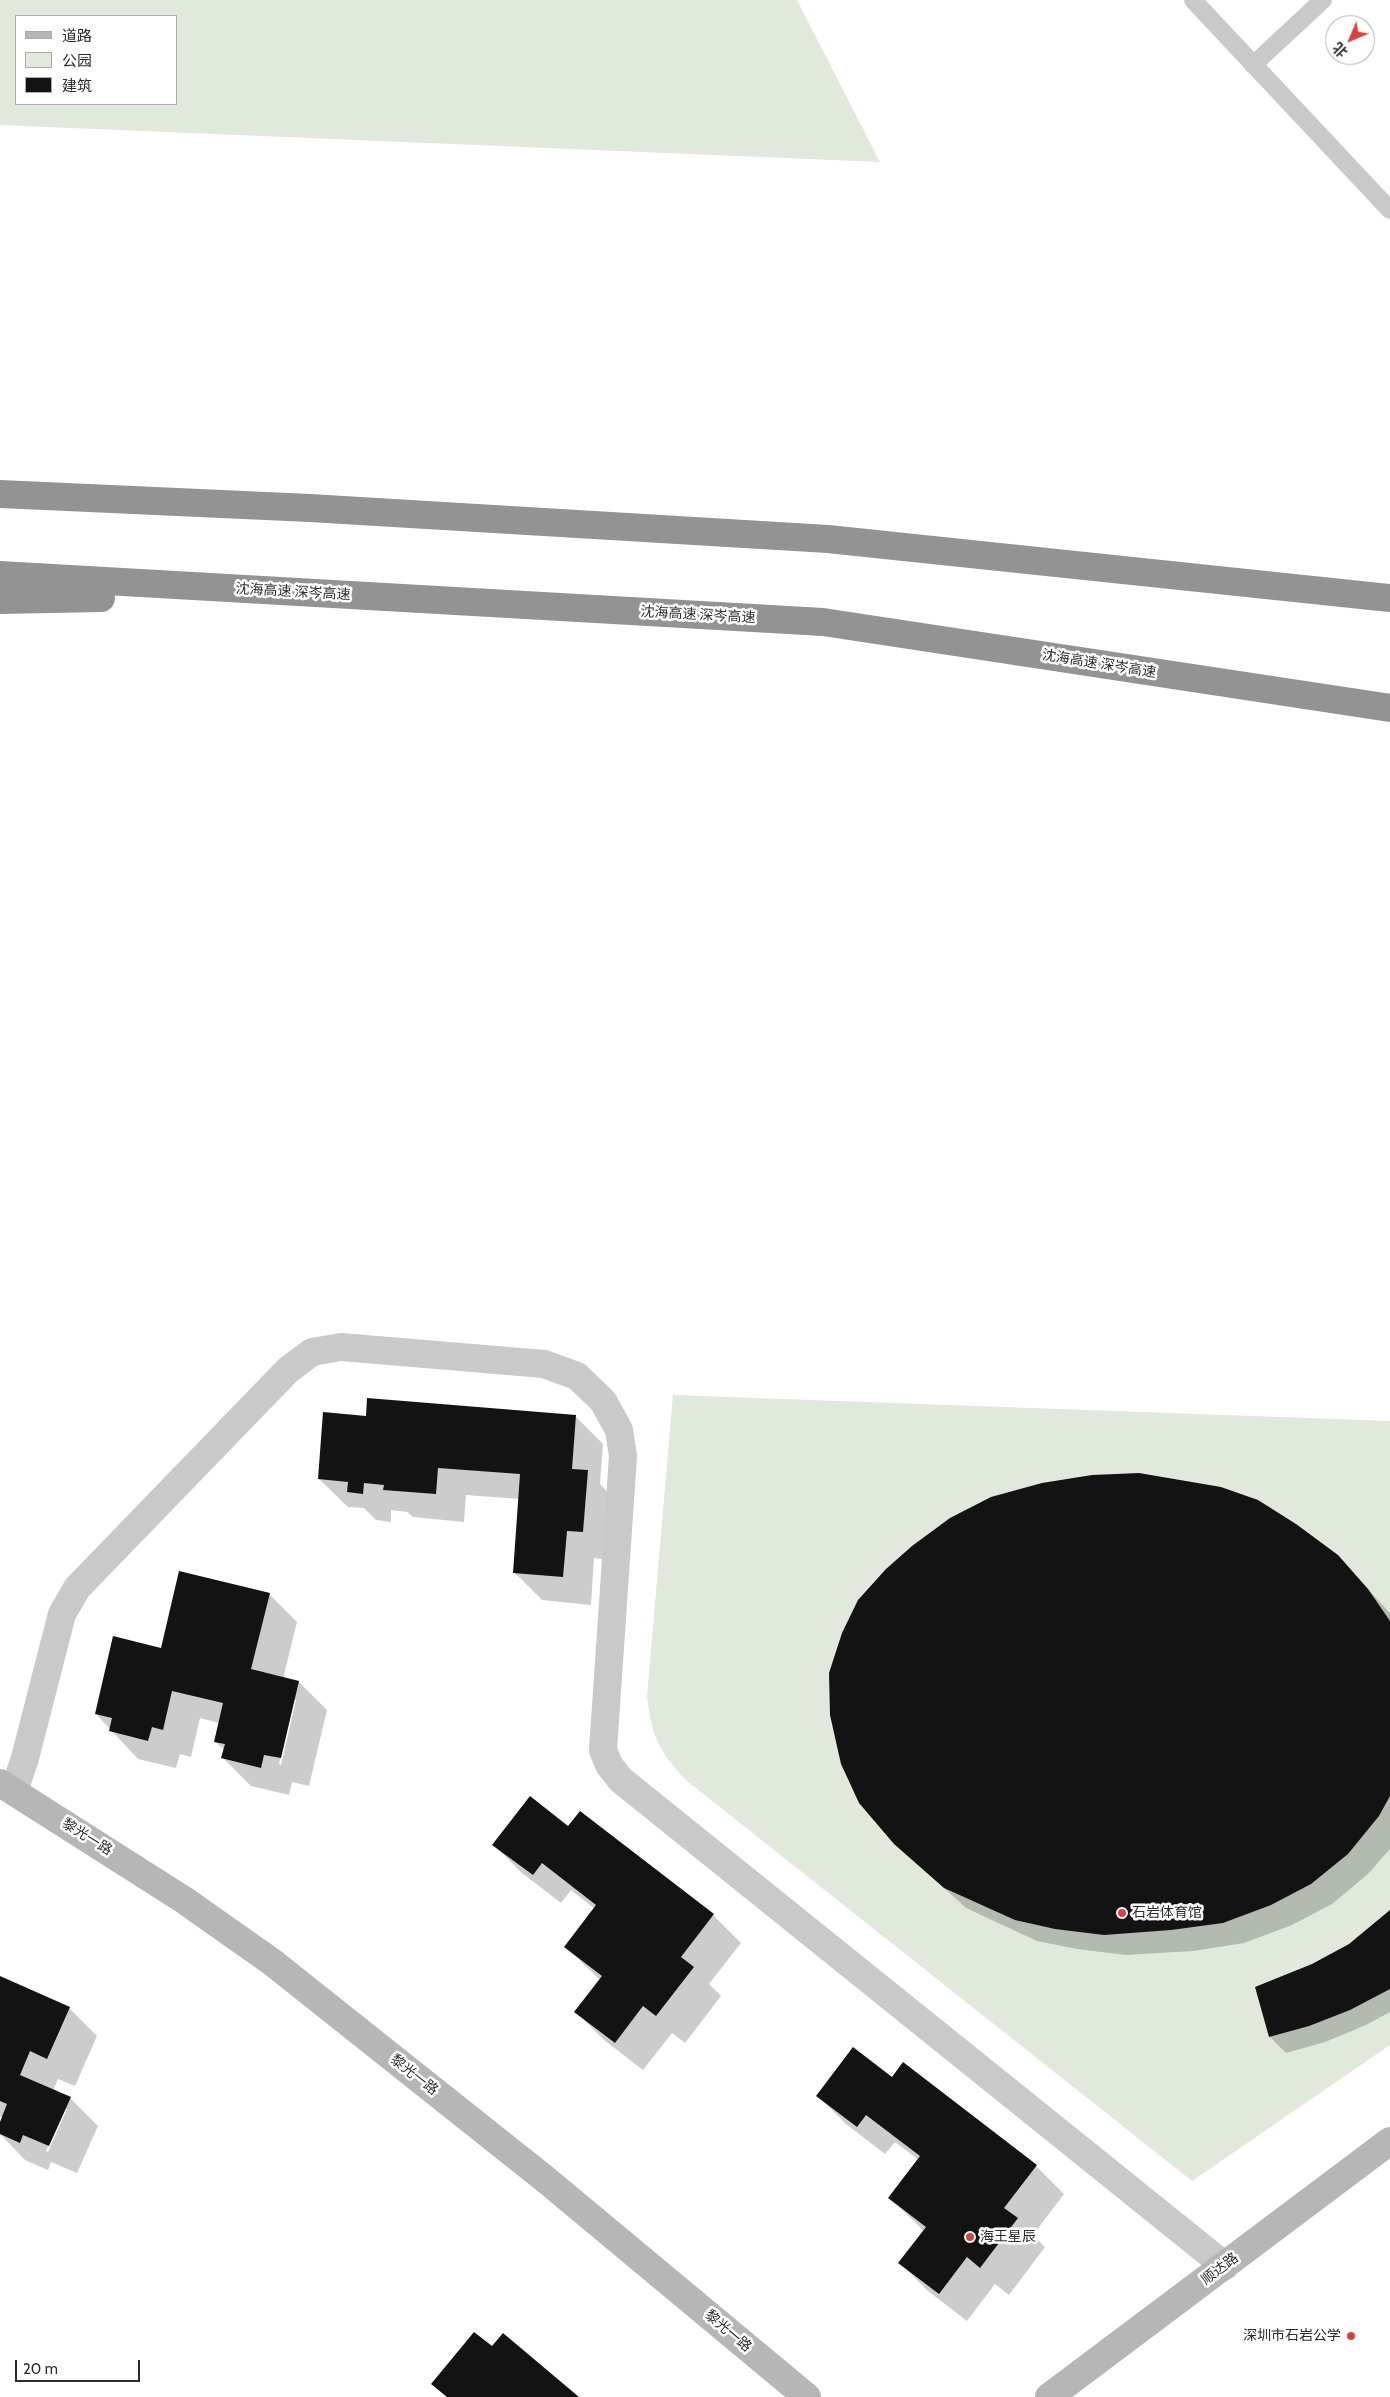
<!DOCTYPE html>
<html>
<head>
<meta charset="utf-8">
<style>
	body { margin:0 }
	#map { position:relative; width:1390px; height:2397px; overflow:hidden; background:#fff; font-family:Cabin,"Noto Sans SC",sans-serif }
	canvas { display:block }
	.legend { position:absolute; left:15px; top:15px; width:162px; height:90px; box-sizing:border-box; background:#fff; border:1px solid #ababab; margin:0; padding:6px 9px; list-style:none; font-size:15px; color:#2c2c2c }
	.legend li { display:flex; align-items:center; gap:10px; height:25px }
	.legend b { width:25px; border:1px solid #ababab }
	.north { position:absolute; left:1325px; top:15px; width:50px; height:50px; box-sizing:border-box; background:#fff; border:1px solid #ababab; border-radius:50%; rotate:225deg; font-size:14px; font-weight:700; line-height:20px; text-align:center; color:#2c2c2c }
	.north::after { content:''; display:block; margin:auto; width:18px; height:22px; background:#d5443c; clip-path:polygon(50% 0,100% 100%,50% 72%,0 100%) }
	.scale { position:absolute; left:15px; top:2360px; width:125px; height:22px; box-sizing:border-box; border:2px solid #2c2c2c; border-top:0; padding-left:6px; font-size:15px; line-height:18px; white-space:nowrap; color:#2c2c2c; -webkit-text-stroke:4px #fff; paint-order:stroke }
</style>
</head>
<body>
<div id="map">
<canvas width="1390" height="2397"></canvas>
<ul class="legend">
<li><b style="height:6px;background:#b6b6b6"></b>道路</li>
<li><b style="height:14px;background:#e0e9db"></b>公园</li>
<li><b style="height:14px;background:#131313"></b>建筑</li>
</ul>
<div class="north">北</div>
<div class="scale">20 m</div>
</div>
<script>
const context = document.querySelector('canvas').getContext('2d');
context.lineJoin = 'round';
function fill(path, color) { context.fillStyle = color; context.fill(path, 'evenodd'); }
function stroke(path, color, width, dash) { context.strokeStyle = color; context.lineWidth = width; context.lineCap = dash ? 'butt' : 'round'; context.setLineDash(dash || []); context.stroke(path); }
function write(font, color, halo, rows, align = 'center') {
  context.font = font + ' Cabin,"Noto Sans SC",sans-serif'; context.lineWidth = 5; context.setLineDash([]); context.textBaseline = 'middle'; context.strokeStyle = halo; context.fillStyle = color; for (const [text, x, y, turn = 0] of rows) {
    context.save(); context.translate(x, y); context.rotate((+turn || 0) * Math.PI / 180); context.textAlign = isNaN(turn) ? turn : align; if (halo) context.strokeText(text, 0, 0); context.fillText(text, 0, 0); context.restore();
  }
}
fill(new Path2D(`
	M 0,0 L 797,0 L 880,162 L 0,125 ZM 16,16 L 176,16 L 176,104 L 16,104 Z
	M 673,1395 L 1390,1421 L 1390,2045 L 1192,2181 L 687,1781 C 658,1750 652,1738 647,1696 Z`), '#e0e9db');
fill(new Path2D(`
	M 575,1416 L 603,1444 L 600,1484 L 615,1500 L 611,1560 L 594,1558 L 591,1605 L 542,1600 L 514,1572 L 519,1499 L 466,1495 L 464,1522 L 413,1517 L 407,1512 L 391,1510 L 391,1522 L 376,1520 L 364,1508 L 348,1507 L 319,1479 L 368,1417 Z
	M 1337,1556 L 1390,1613 L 1390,1849 L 1368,1874 L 1332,1904 L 1292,1925 L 1244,1943 L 1193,1951 L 1126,1955 L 1077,1949 L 1037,1941 L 966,1908 L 895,1843 Z
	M 269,1594 L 297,1622 L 283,1679 L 299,1682 L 327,1710 L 309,1786 L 292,1782 L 289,1795 L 251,1786 L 223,1758 L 225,1751 L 215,1741 L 219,1723 L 200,1718 L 191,1757 L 180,1754 L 176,1768 L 138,1759 L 96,1714 L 162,1649 ZM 294,1700 L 296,1700 L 281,1765 L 279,1764 Z
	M 568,1827 L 713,1915 L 741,1943 L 709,1984 L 721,1996 L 685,2043 L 672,2033 L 643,2070 L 604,2040 L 576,2012 L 600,1980 L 566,1947 L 595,1909 L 571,1890 L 561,1903 L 522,1873 L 494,1845 Z
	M 1390,1911 L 1390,2012 L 1366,2025 L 1325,2042 L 1286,2053 L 1270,2037 L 1313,1966 L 1349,1945 Z
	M 0,1978 L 69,2008 L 97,2036 L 75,2086 L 58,2079 L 53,2091 L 70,2098 L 98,2126 L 77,2173 L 51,2162 L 48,2170 L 25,2160 L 0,2134 L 0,2125 L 3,2118 L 0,2116 ZM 64,2109 L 67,2109 L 48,2152 L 46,2151 Z
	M 903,2064 L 1036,2166 L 1064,2194 L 1033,2235 L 1045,2247 L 1009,2295 L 995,2284 L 967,2321 L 928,2291 L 900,2263 L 924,2231 L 890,2198 L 919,2160 L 895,2142 L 885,2154 L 846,2124 L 818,2096 L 892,2079 Z`), '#0003');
fill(new Path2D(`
	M 367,1398 L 576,1415 L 572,1469 L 588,1470 L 583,1532 L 567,1531 L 563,1577 L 513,1573 L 520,1474 L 438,1468 L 436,1494 L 383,1490 L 384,1485 L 364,1483 L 363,1494 L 347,1492 L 348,1482 L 318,1479 L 323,1412 L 366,1416 Z
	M 1139,1473 L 1221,1487 L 1258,1500 L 1296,1524 L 1338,1555 L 1368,1589 L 1390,1621 L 1390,1796 L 1379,1816 L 1348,1854 L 1311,1884 L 1271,1905 L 1223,1923 L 1171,1930 L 1104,1935 L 1055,1929 L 1015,1920 L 944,1888 L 894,1844 L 859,1803 L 841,1764 L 830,1715 L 829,1673 L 842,1633 L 858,1600 L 886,1569 L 912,1546 L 950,1518 L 991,1497 L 1042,1483 L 1092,1475 Z
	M 179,1571 L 270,1593 L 251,1669 L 299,1681 L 281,1758 L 264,1755 L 261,1768 L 221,1758 L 225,1744 L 214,1742 L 223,1703 L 172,1691 L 163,1730 L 152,1727 L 148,1741 L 109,1731 L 112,1718 L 95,1714 L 113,1636 L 161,1648 Z
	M 530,1796 L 568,1826 L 580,1811 L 714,1914 L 681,1957 L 694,1967 L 656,2016 L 643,2006 L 615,2043 L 574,2012 L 602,1976 L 564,1947 L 596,1905 L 542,1863 L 533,1875 L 492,1845 Z
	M 1390,1910 L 1390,1989 L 1350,2010 L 1309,2026 L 1269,2037 L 1255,1987 L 1312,1964 L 1349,1944 Z
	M 0,1976 L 70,2007 L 47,2059 L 30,2051 L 20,2075 L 71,2097 L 49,2146 L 23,2135 L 20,2143 L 0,2134 L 0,2122 L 7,2104 L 0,2101 Z
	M 853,2047 L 892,2077 L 903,2062 L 1037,2165 L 1004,2208 L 1018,2218 L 980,2268 L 967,2257 L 939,2294 L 898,2263 L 926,2227 L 888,2198 L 920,2156 L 866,2115 L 857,2127 L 816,2096 Z
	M 474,2332 L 492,2346 L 503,2333 L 579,2397 L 447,2397 L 431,2384 Z`), '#131313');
stroke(new Path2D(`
	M 1193,0 L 1390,210
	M 1253,65 L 1323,0`), '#c9c9c9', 18);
stroke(new Path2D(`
	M 14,1791 L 25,1758 L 62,1614 L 77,1588 L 288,1370 L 312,1352 L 341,1347 L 544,1364 L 577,1376 L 603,1401 L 619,1430 L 623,1456 L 603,1750 L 609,1765 L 621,1780 L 1225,2266`), '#c9c9c9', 28);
stroke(new Path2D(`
	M 0,1783 L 184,1900 L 272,1962 L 545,2179 L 807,2397
	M 1049,2397 L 1390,2141`), '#b6b6b6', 28);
stroke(new Path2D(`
	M 0,494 L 310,508 L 828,539 L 1390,598
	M 0,575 L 823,622 L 1390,708
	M 0,600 L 101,598`), '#939393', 28);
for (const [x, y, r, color] of [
	[1122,1913,5,"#d5443c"],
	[970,2237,5,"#d5443c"],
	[1351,2336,5,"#d5443c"]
]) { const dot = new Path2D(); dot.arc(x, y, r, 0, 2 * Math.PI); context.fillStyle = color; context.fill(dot); stroke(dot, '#fff', 2); }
write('14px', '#2c2c2c', '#fff', [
	["沈海高速 深岑高速",293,592,3],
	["沈海高速 深岑高速",698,615,3],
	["沈海高速 深岑高速",1099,664,9],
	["黎光一路",87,1837,32],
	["黎光一路",414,2075,38],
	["顺达路",1220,2269,-37],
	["黎光一路",728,2331,40]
]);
write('14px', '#2c2c2c', '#fff', [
	["石岩体育馆",1132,1913],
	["海王星辰",980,2237],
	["深圳市石岩公学",1341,2336,"right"]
], 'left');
</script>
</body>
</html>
